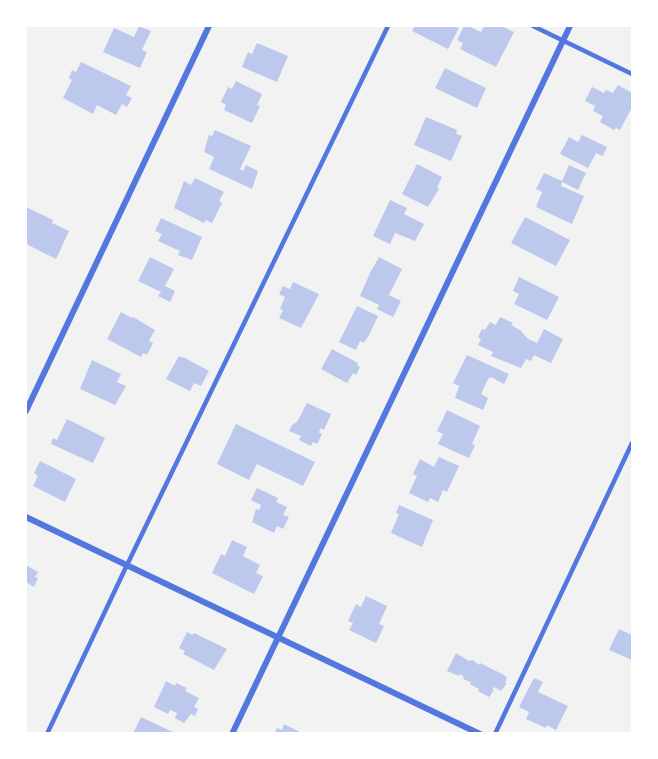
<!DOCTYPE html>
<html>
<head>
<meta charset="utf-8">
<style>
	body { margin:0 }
	#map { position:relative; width:658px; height:759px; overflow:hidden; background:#f2f2f2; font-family:"Exo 2",sans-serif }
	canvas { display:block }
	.frame { position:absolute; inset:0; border:27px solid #fff; pointer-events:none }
</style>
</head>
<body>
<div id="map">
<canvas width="658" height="759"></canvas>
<div class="frame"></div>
</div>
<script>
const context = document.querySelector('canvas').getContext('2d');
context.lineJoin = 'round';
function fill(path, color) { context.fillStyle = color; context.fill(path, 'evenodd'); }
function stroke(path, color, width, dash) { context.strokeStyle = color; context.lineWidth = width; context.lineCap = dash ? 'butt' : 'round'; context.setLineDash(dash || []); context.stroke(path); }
fill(new Path2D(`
	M 139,26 L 151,31 L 142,50 L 147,52 L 140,68 L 103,52 L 114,28 L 134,37 Z
	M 415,26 L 454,26 L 459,28 L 448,49 L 412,31 Z
	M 464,26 L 468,26 L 481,32 L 484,26 L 501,26 L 514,32 L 496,67 L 460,49 L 463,43 L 457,40 Z
	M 257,43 L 288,56 L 277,82 L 242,67 L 248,52 L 252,54 Z
	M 81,62 L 131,86 L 126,95 L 132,98 L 127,107 L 122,104 L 116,115 L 97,105 L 93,114 L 63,98 L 72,80 L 69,78 L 72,70 L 76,72 Z
	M 445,68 L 486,88 L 477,108 L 435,88 Z
	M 236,81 L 262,94 L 257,105 L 260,106 L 252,123 L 224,110 L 226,105 L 221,102 L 228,87 L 232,89 Z
	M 618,85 L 632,93 L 632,107 L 620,130 L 616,128 L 614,130 L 600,122 L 603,116 L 593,111 L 595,106 L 585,101 L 592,87 L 604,93 L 606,90 L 613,93 Z
	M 426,117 L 457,130 L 456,134 L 462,136 L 451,161 L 414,145 Z
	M 215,130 L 251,146 L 240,169 L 243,171 L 246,165 L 258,171 L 252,189 L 209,169 L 214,157 L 204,152 L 209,135 L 212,136 Z
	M 582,135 L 607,147 L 603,156 L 596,153 L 588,168 L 560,154 L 569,137 L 578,142 Z
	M 417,164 L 442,177 L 437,188 L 439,189 L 428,207 L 402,194 Z
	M 569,165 L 586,173 L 578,190 L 562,182 L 561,186 L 584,196 L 572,224 L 536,207 L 542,192 L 536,189 L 544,173 L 562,181 Z
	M 195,178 L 224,192 L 219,201 L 222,203 L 212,223 L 206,220 L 204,223 L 174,208 L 184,181 L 191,185 Z
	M 390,200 L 407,208 L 404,214 L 424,224 L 415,241 L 395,233 L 390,244 L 373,236 Z
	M 26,207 L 53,220 L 52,223 L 69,231 L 56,259 L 26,244 Z
	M 525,217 L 570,240 L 556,266 L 511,243 Z
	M 161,218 L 202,237 L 192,260 L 178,255 L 180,251 L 158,241 L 162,234 L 155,231 Z
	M 150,257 L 174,269 L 165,286 L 175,291 L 170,302 L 158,296 L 161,292 L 138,281 Z
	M 379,257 L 402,269 L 389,295 L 401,301 L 393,317 L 377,309 L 379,305 L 360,296 L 370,273 Z
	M 519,277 L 559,297 L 547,320 L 514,304 L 519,294 L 513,291 Z
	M 293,282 L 319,294 L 301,328 L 279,318 L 283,310 L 280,309 L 285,297 L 279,294 L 283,286 L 290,289 Z
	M 357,306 L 378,316 L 369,335 L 364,343 L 360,341 L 356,350 L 339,342 Z
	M 121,312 L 132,318 L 133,317 L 155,330 L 149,341 L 153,343 L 147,355 L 143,353 L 141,357 L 107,339 Z
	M 500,317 L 513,323 L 511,325 L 520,330 L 528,339 L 537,343 L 544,329 L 563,339 L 551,363 L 534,355 L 531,361 L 526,359 L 521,368 L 491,356 L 493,352 L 478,345 L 481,339 L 478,337 L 482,329 L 485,330 L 490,322 L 496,325 Z
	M 332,349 L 358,363 L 357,365 L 360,367 L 356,375 L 353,373 L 347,383 L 321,369 Z
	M 467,355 L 509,374 L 504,384 L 491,377 L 488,379 L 481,394 L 488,398 L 483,410 L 455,398 L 459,386 L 453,383 Z
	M 179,356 L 182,358 L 183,357 L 209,371 L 201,386 L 194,383 L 190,391 L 166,379 Z
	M 92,360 L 121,374 L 117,382 L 126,386 L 115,405 L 80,389 Z
	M 307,403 L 331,414 L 324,430 L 321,428 L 319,432 L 322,434 L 317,444 L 313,442 L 311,446 L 299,440 L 301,436 L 289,431 L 292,425 L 297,422 Z
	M 447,410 L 480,426 L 472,444 L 475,445 L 469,458 L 438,444 L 443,434 L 437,431 Z
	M 67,419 L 105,438 L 93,463 L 51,444 L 53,438 L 57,440 Z
	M 236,424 L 315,462 L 303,486 L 257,464 L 249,480 L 217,464 Z
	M 439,457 L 459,466 L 447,492 L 443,490 L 438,502 L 430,498 L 428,502 L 409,493 L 417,476 L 413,474 L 420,459 L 434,467 Z
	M 40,461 L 76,479 L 65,502 L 33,486 L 38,476 L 34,473 Z
	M 257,488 L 278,498 L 276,502 L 287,507 L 283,515 L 289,517 L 283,529 L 277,526 L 274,533 L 252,522 L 256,509 L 259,510 L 261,505 L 251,500 Z
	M 399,505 L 433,520 L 422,547 L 391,533 L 399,514 L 396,513 Z
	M 232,540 L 247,547 L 243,556 L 260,565 L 256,573 L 263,576 L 254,594 L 212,573 L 221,554 L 225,556 Z
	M 26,565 L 38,572 L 35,577 L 38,578 L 34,587 L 26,582 Z
	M 366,596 L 387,606 L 379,624 L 384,626 L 376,643 L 349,630 L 353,623 L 348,621 L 356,604 L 361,607 Z
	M 619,629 L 632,635 L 632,660 L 609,650 Z
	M 187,632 L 192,635 L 194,633 L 227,649 L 214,670 L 183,654 L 185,651 L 179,648 Z
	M 456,653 L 469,661 L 473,660 L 479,665 L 480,663 L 504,675 L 507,678 L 505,683 L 507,683 L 501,691 L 494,687 L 492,690 L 494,690 L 489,697 L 478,691 L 479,689 L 470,684 L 471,682 L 463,679 L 464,677 L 460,674 L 459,676 L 447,671 Z
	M 534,678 L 543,682 L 538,692 L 568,706 L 556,730 L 547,725 L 546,728 L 526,719 L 529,712 L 519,707 Z
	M 166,681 L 175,686 L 176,683 L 187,688 L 185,691 L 199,698 L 194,707 L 198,709 L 195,716 L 191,714 L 184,723 L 175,718 L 177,713 L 170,710 L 168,714 L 154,707 Z
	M 141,717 L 177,734 L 133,734 Z
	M 284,724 L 304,734 L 274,734 L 277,728 L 282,730 Z`), '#bdc9ec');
stroke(new Path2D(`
	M 533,26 L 632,74
	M 47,734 L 127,565 L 388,26
	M 495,734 L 632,443`), '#5277de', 4.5);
stroke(new Path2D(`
	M 26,411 L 209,26
	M 26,517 L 480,734
	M 232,734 L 570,26`), '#5277de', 6);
</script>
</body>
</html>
